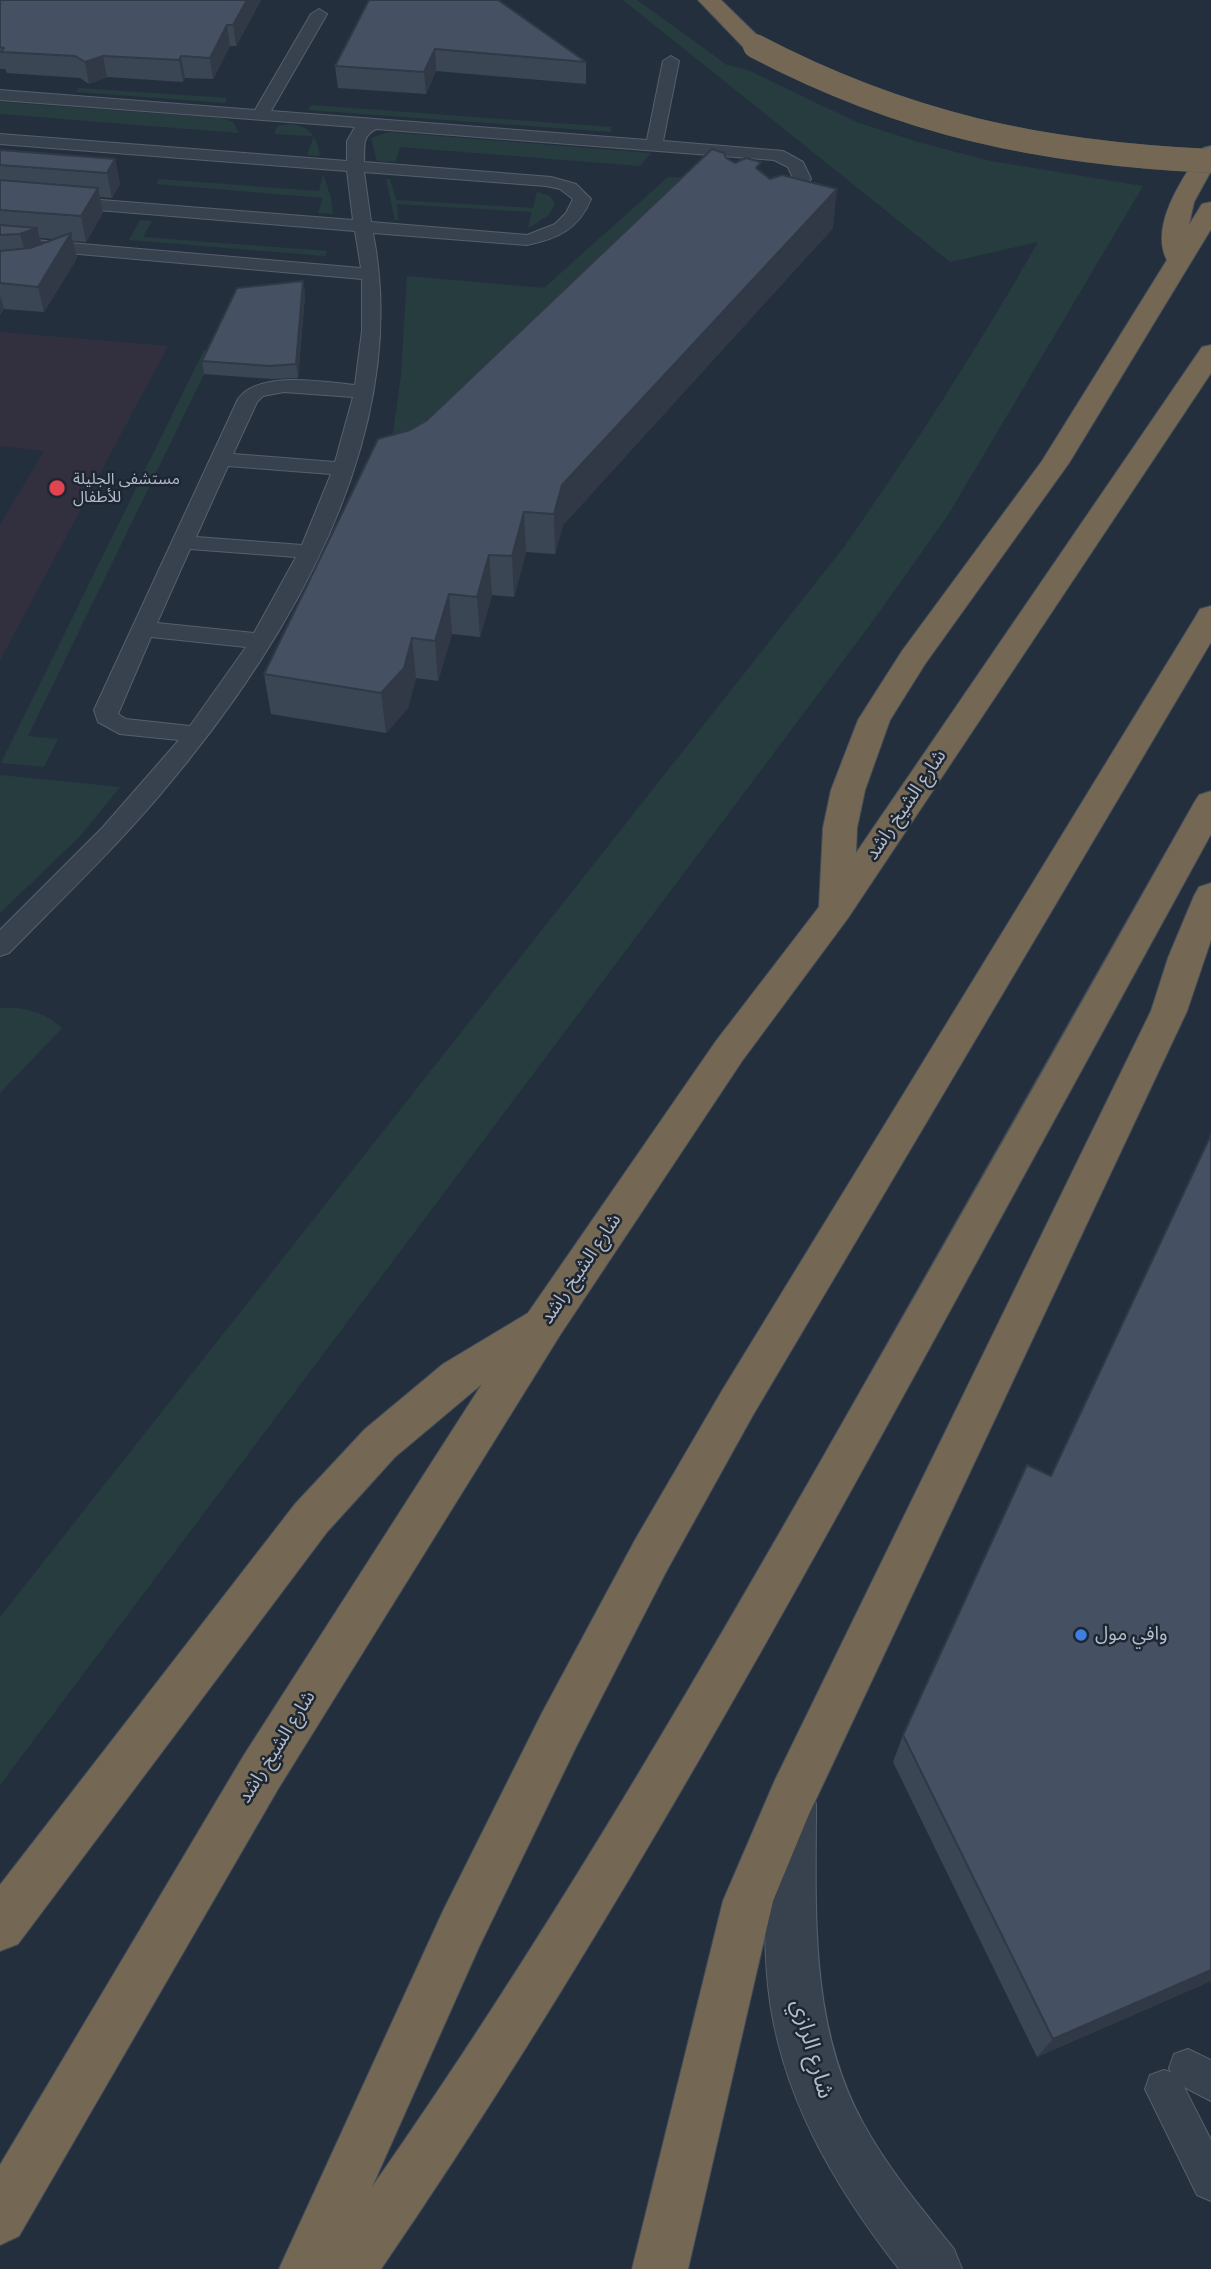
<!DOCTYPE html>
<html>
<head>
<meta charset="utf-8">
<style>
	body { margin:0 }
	canvas { display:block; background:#242f3e }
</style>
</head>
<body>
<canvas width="1211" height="2269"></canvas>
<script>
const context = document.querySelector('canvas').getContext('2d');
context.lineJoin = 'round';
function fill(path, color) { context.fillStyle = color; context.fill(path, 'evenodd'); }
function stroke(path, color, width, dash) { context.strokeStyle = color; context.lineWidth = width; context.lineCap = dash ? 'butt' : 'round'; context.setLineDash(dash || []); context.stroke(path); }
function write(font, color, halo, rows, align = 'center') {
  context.font = font + ' "Noto Sans","Noto Sans Arabic",sans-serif'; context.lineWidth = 5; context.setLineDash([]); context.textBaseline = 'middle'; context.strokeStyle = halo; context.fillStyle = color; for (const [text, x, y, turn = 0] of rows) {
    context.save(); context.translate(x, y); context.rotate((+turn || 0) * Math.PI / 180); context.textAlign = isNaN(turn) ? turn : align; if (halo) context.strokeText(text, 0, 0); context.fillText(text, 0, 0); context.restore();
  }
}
fill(new Path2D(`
	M 0,332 L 168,346 L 0,660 L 0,525 L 44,451 L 0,446 Z`), '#32303f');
fill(new Path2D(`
	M 623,0 L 637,0 L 727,65 L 748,70 L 856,122 L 921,143 L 991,161 L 1143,186 L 948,515 L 872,622 L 0,1785 L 0,1617 L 844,547 C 913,448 978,348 1038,242 L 950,262 Z
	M 79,88 L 227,98 L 225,103 L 76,92 Z
	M 0,102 L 221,118 L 233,122 L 239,133 L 0,114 Z
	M 311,105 L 611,127 L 611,132 L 308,110 Z
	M 291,124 C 311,127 317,137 320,156 L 307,155 L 314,136 L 274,134 L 277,126 Z
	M 388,132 L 651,153 L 640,166 L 400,147 L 395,162 L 377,161 L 371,138 Z
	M 323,174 L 331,198 L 333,214 L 318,213 L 323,198 L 157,184 L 159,179 L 319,191 Z
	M 668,177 L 704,178 L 429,461 L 391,446 L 401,376 L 407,276 L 544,288 Z
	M 386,179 L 390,179 L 396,200 L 533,208 L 537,192 L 550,196 L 555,204 L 549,215 L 528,228 L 532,212 L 397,204 L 398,220 L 395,220 Z
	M 140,220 L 152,221 L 143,237 L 327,251 L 325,256 L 129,240 Z
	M 204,350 L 247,354 L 205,372 L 28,736 L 58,739 L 44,767 L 1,763 Z
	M 0,775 L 120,787 L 80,836 L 0,913 Z
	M 0,1008 C 24,1006 44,1012 62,1028 L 0,1093 Z`), '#263c3f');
const service = new Path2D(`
	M 319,9 L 327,14 L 271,111 L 647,140 L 663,61 L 671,56 L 679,61 L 663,141 L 783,151 L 803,162 L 811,179 L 781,209 L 775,210 L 766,205 L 793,178 L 788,167 L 774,160 L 376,129 C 361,137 365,146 364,162 L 551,177 L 576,184 L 591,199 C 579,229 557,239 527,245 L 373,233 C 413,436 287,646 159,796 C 112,851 60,901 9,953 L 0,956 L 0,930 L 103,827 L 179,740 L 120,734 L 98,722 L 94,710 L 238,399 C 259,370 324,382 355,385 L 362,331 L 362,279 L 0,247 L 0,237 L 361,268 L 355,231 L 0,202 L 0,192 L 353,220 L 347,171 L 0,144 L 0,134 L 347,161 L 347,141 L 355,127 L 0,100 L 0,90 L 255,110 L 311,14 ZM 364,172 L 546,186 L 560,189 L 573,199 L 566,213 L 555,224 L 527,235 L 371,222 ZM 284,392 L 353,397 L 335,462 L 233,454 L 257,402 L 263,396 ZM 228,466 L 331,474 L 302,545 L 196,537 ZM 190,549 L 296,557 L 254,633 L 157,623 ZM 151,637 L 246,647 L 190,726 L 126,719 L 118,714 Z
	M 1188,2049 L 1211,2060 L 1211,2101 L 1184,2087 L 1211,2140 L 1211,2201 L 1197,2195 L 1145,2089 L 1150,2075 L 1164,2070 L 1171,2072 L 1169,2068 L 1174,2054 Z`);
const tertiary = new Path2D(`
	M 792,1780 L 809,1787 L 816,1804 C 816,1913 809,2024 863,2123 C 888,2169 922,2209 954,2249 L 962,2269 L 899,2269 C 834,2186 779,2093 768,1986 C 762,1926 767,1864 768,1804 L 775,1787 Z`);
const motorway = new Path2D(`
	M 698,0 L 721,0 L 763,41 L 766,46 L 763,51 L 747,51 Z
	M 1211,146 L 1211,171 L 1194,202 L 1189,225 L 1202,204 L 1211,202 L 1211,229 L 1069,463 L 925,664 L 890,720 L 865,790 L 857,828 L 856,853 L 1202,347 L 1211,345 L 1211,373 L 848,918 L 742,1061 L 560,1335 L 278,1789 L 19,2236 L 0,2245 L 0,2165 L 244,1755 L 482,1384 L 395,1457 L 327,1532 L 18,1944 L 0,1951 L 0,1885 L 295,1504 L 365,1429 L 443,1364 L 528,1313 L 716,1041 L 819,907 L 823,828 L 831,790 L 858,720 L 902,651 L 1042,461 L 1167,260 C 1149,225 1184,176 1203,148 Z
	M 1211,606 L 1211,642 L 753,1415 L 667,1570 L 576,1747 L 479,1947 L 372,2187 C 541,1946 689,1692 835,1436 C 955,1226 1075,1015 1194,803 L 1199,795 L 1211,791 L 1211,834 C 1115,1009 1019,1184 923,1360 C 753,1670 581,1977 381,2269 L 279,2269 L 443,1911 L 542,1713 L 635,1540 L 723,1389 L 1196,616 L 1200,609 Z
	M 1211,883 L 1211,940 L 1187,1011 L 809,1814 L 773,1901 L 688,2269 L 632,2269 L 723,1901 L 775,1780 L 1151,1011 L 1168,958 L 1194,896 L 1199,887 Z`);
stroke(service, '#565f6c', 2);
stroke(tertiary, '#565f6c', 2);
stroke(motorway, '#434c59', 2);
fill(service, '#38414e');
fill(tertiary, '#38414e');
fill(motorway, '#746855');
const motorwayBridge = new Path2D(`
	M 755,46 C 906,125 1041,153 1211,161`);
stroke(motorwayBridge, '#434c59', 24, []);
stroke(motorwayBridge, '#746855', 24);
fill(new Path2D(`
	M 0,0 L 261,0 L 236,46 L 230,46 L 213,79 L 185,78 L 183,82 L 107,77 L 89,84 L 80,78 L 7,73 L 5,69 L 0,69 Z
	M 369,0 L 586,62 L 586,84 L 436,71 L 426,94 L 338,88 L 335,66 Z
	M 0,150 L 115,159 L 120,184 L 112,198 L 100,197 L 103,213 L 86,242 L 73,241 L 77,258 L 44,312 L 4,309 L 0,315 ZM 40,238 L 53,239 L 41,244 Z
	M 726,158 L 735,163 L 760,171 L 833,228 L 563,525 L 555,554 L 526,552 L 514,597 L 492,595 L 480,637 L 452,634 L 438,681 L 416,678 L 408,708 L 386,733 L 271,714 L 264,674 L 410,430 L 426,421 Z
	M 303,281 L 305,294 L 298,378 L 272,379 L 204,374 L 202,361 Z
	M 1211,1135 L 1211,1981 L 1037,2057 L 893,1762 L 903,1735 L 1051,1476 Z`), '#3b4654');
fill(new Path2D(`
	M 247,0 L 261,0 L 236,46 L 233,25 Z
	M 227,25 L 230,46 L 213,79 L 210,58 Z
	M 435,49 L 436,71 L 426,94 L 424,72 Z
	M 103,56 L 107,77 L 89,84 L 85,62 Z
	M 181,56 L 185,78 L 183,82 L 179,60 Z
	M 115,159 L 120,184 L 112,198 L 107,173 Z
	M 98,188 L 103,213 L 86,242 L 81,216 Z
	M 837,189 L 833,228 L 563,525 L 555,554 L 554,514 L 562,485 Z
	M 37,228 L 44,254 L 27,259 L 20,234 Z
	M 71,233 L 77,258 L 44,312 L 38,287 Z
	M 303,281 L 305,294 L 298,378 L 296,364 Z
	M 0,295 L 4,309 L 0,315 Z
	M 524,512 L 526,552 L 514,597 L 512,556 Z
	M 489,555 L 492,595 L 480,637 L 477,597 Z
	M 449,594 L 452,634 L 438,681 L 435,641 Z
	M 412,638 L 416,678 L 408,708 L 386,733 L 381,693 Z
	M 1211,1970 L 1211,1981 L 1037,2057 L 1053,2039 Z`), '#303945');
const building = new Path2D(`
	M 0,0 L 247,0 L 233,25 L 227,25 L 210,58 L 181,56 L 179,60 L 103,56 L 85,62 L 75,56 L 1,52 L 4,48 L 0,47 Z
	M 369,0 L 498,0 L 586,62 L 435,49 L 424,72 L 335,66 Z
	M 712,149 L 724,153 L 726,158 L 735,163 L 746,158 L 761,162 L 756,168 L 770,179 L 782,175 L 837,189 L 562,485 L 554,514 L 524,512 L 512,556 L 489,555 L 477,597 L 449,594 L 435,641 L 412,638 L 404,668 L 381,693 L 264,674 L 378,439 L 410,430 L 426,421 Z
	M 0,150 L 115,159 L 107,173 L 0,165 Z
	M 0,180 L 98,188 L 81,216 L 0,210 Z
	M 0,225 L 37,228 L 20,234 L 0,235 Z
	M 71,233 L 38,287 L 0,283 L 0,251 L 30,248 Z
	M 303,281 L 296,364 L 270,366 L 202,361 L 237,288 Z
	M 1211,1135 L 1211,1970 L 1053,2039 L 903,1735 L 1027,1465 L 1051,1476 Z`);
fill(building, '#455162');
stroke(building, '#303945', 2);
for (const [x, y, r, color] of [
	[57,488,9,"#e0444e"],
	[1081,1635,7,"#3f7fe0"]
]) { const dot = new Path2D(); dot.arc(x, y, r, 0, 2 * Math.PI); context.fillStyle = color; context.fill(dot); stroke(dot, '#1d2633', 2.5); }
write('16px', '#b4bcc9', '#1d2633', [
	["مستشفى الجليلة",73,479],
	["للأطفال",73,497]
], 'left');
write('19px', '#b4bcc9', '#1d2633', [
	["شارع الشيخ راشد",906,805,-56],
	["شارع الشيخ راشد",581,1269,-56],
	["شارع الشيخ راشد",277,1747,-58]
]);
write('19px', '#b4bcc9', '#1d2633', [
	["وافي مول",1095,1635]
], 'left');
write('23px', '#b4bcc9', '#1d2633', [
	["شارع الرازي",812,2049,74]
]);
</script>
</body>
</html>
